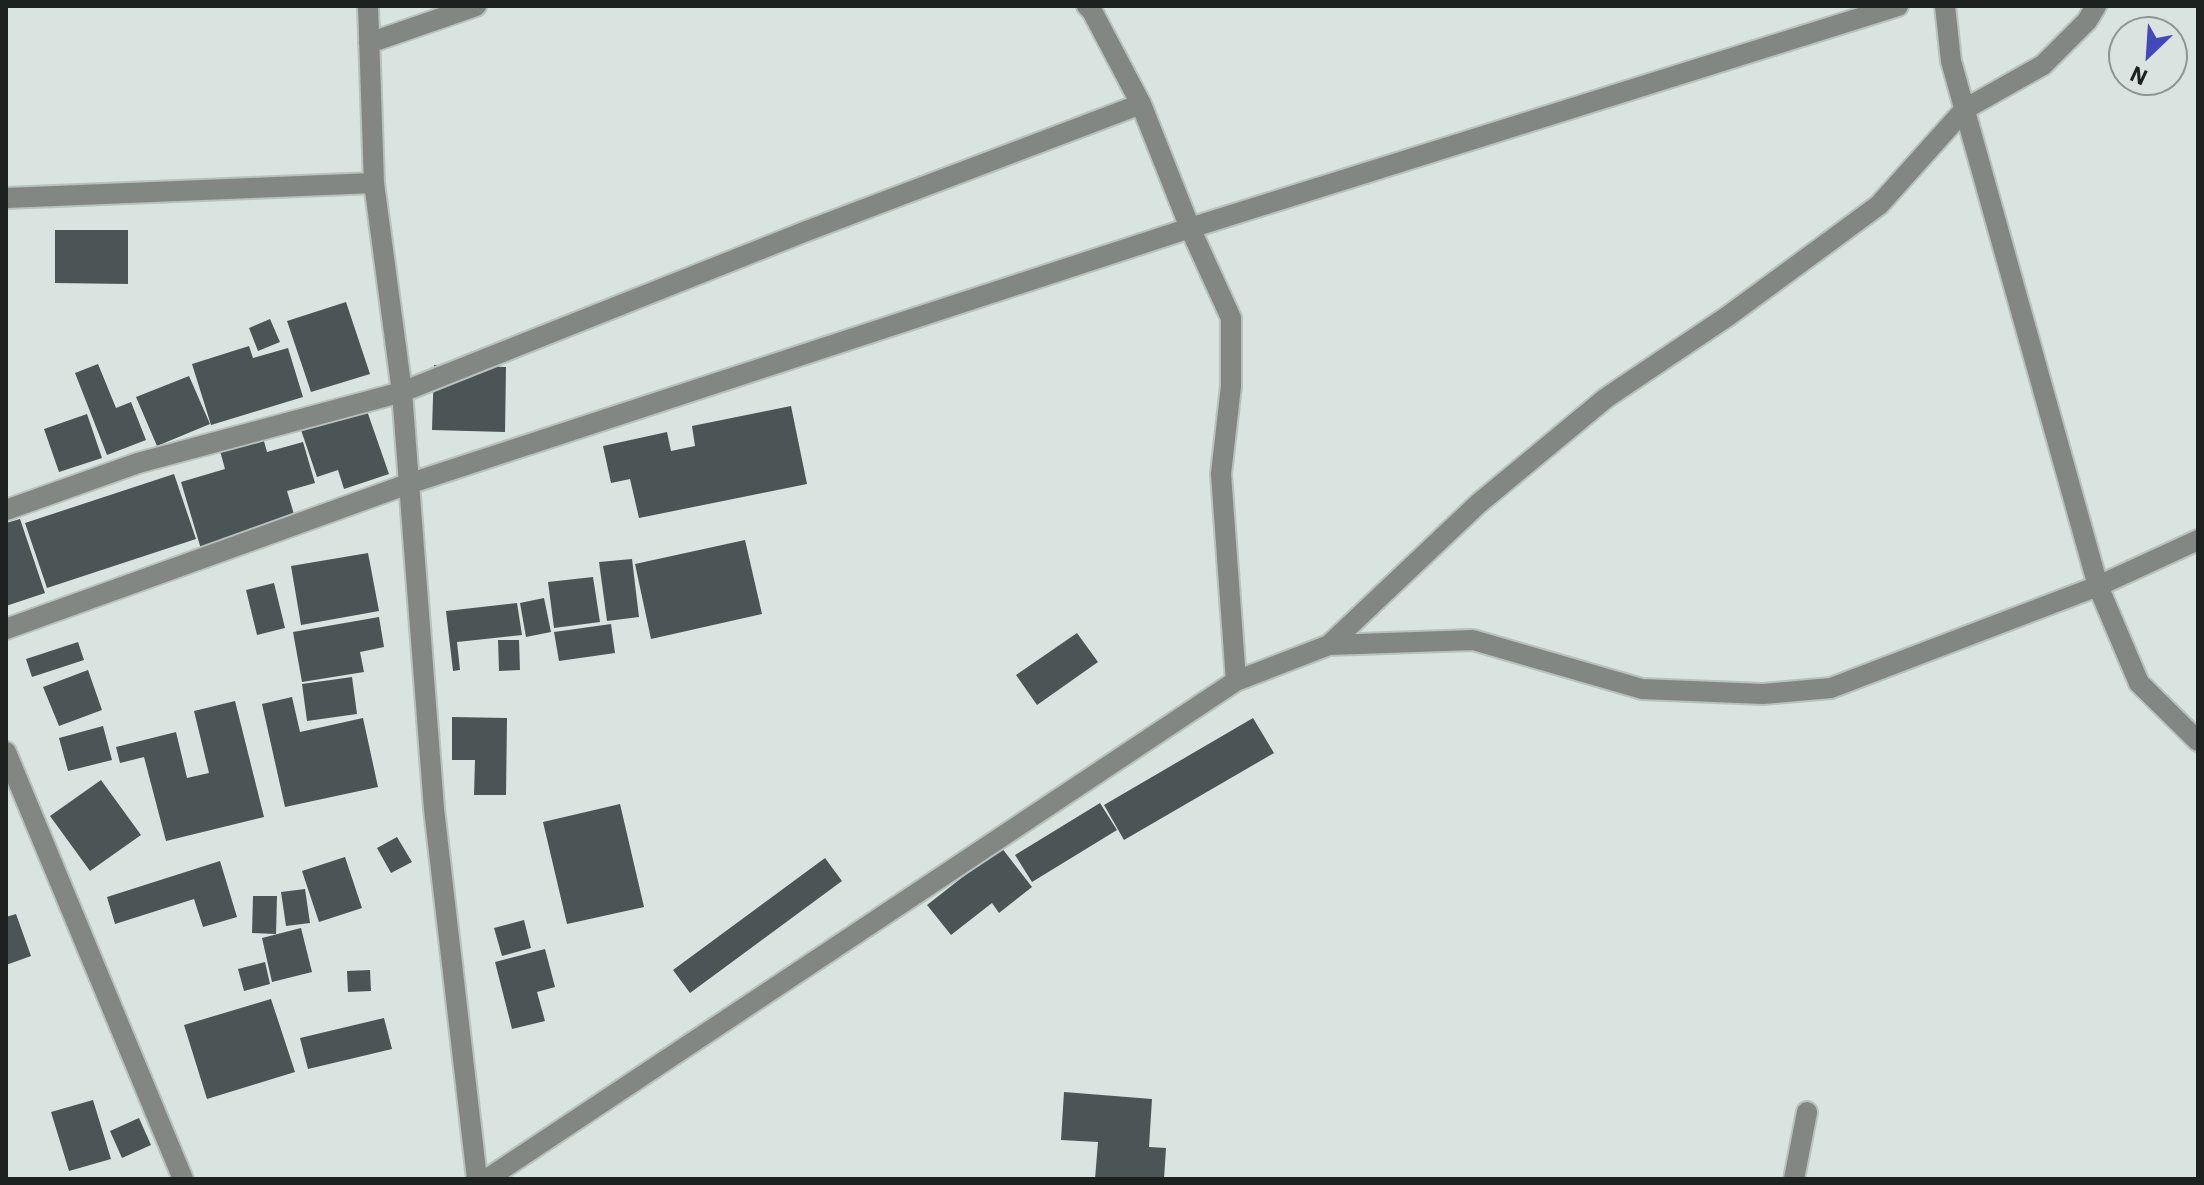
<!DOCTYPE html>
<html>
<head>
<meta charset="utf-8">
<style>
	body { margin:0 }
	#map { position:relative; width:2204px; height:1185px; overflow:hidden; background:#d9e4e0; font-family:"IBM Plex Sans",sans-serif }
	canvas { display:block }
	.frame { position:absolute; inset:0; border:8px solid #1d2120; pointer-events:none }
	.north { position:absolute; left:2108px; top:16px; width:80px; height:80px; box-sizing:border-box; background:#d9e4e0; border:2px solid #8e9693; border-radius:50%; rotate:205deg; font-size:22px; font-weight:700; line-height:32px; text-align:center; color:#1d2120 }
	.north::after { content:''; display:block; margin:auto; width:28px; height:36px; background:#4348bd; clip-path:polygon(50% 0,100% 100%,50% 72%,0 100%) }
</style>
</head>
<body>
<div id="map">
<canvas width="2204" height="1185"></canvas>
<div class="frame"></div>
<div class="north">N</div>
</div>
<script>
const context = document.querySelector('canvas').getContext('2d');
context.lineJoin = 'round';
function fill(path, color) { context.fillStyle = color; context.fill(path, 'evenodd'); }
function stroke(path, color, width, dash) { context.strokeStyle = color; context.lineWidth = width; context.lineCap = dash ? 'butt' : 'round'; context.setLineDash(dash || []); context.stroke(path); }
fill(new Path2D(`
	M 55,230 L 128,230 L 128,284 L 55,283 Z
	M 346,302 L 370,374 L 311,392 L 287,321 Z
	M 270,319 L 280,342 L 258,351 L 249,328 Z
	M 249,346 L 253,358 L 288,348 L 303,397 L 211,425 L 192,364 Z
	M 98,364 L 116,408 L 131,402 L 146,440 L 107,455 L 75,373 Z
	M 434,365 L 506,367 L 505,432 L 432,430 Z
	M 189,376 L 210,424 L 157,446 L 136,397 Z
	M 791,406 L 807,484 L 639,518 L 630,479 L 611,483 L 603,446 L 667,432 L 671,451 L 695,446 L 692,426 Z
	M 366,408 L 389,474 L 344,489 L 338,470 L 317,477 L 301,430 Z
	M 87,414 L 102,458 L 59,472 L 44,429 Z
	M 262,434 L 267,452 L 303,442 L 315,483 L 287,491 L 296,521 L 201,549 L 181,482 L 225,469 L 219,447 Z
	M 174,474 L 196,539 L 47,588 L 25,523 Z
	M 20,519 L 45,593 L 6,606 L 6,523 Z
	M 745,540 L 762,614 L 651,639 L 635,564 Z
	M 368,553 L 379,611 L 301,625 L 291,566 Z
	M 632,559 L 639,617 L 607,621 L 599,562 Z
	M 593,577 L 600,622 L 554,628 L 548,582 Z
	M 274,583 L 285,628 L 257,635 L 246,590 Z
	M 544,598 L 551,632 L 526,637 L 520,603 Z
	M 517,603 L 522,635 L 457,642 L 460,670 L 453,671 L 446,611 Z
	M 379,617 L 384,647 L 360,652 L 364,672 L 302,682 L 293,632 Z
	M 611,624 L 615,653 L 559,661 L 554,632 Z
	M 1077,633 L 1098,662 L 1037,705 L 1016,675 Z
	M 498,640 L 519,640 L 520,670 L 499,671 Z
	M 78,642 L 84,660 L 32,677 L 26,659 Z
	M 88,670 L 102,710 L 59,726 L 43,687 Z
	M 352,677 L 357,714 L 307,721 L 302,684 Z
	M 292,697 L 300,732 L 363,718 L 378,787 L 285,807 L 262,704 Z
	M 235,701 L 264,817 L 166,841 L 144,757 L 120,763 L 116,747 L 176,732 L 187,778 L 209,773 L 194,711 Z
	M 452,717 L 507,718 L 506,795 L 474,795 L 475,760 L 452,760 Z
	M 1253,718 L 1274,753 L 1124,840 L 1104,805 Z
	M 103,726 L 112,760 L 68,771 L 59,738 Z
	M 101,780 L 141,835 L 90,871 L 50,816 Z
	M 1100,803 L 1117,830 L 1032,882 L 1015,855 Z
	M 620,804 L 644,907 L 567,924 L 543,822 Z
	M 397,837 L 412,862 L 391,873 L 377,848 Z
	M 1001,847 L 1032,887 L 999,913 L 992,903 L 951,935 L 927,905 Z
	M 345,857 L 362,908 L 319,922 L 302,871 Z
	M 825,858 L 842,881 L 690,993 L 673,970 Z
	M 220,861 L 237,917 L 203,927 L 194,899 L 115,924 L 107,897 Z
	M 305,889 L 310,923 L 286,926 L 281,892 Z
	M 253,896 L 277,896 L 276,934 L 252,933 Z
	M 16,914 L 31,956 L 6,965 L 6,917 Z
	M 524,920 L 531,948 L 502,956 L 494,928 Z
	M 301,928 L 312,972 L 272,982 L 262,938 Z
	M 545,949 L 555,987 L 537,992 L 545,1021 L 512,1029 L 495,962 Z
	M 265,962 L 270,984 L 244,991 L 238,969 Z
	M 370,970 L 371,991 L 348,992 L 347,971 Z
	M 271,999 L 295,1072 L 207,1099 L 184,1025 Z
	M 384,1018 L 392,1049 L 308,1069 L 300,1038 Z
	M 1064,1092 L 1152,1099 L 1149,1147 L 1166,1148 L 1164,1179 L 1095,1179 L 1098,1142 L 1061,1140 Z
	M 93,1100 L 111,1159 L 69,1171 L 51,1112 Z
	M 139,1118 L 151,1145 L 122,1158 L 110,1131 Z`), '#4b5555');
const minor = new Path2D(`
	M 368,6 L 374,183 L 402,392 L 434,809 L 477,1179
	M 1087,6 L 1092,11 L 1141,104 L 1190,228 L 1231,318 L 1231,386 L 1221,474 L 1236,681
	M 1945,6 L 1951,61 L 2098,586 L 2139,683 L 2198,741
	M 369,43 L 476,6
	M 6,198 L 374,183
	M 6,510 L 138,463 L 402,392 L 804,232 L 1141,104
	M 6,629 L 408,484 L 1190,228 L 1898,6
	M 1329,645 L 1478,504 L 1606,398 L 1728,316 L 1879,205 L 1965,109 L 2043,65 L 2087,21 L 2096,6
	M 6,752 L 183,1179
	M 487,1179 L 1236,681 L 1329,645 L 1473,640 L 1642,689 L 1763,694 L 1831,688 L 2098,586 L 2198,540
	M 1794,1179 L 1807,1112`);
stroke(minor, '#b7c1bd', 24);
stroke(minor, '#838784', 20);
</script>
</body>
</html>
